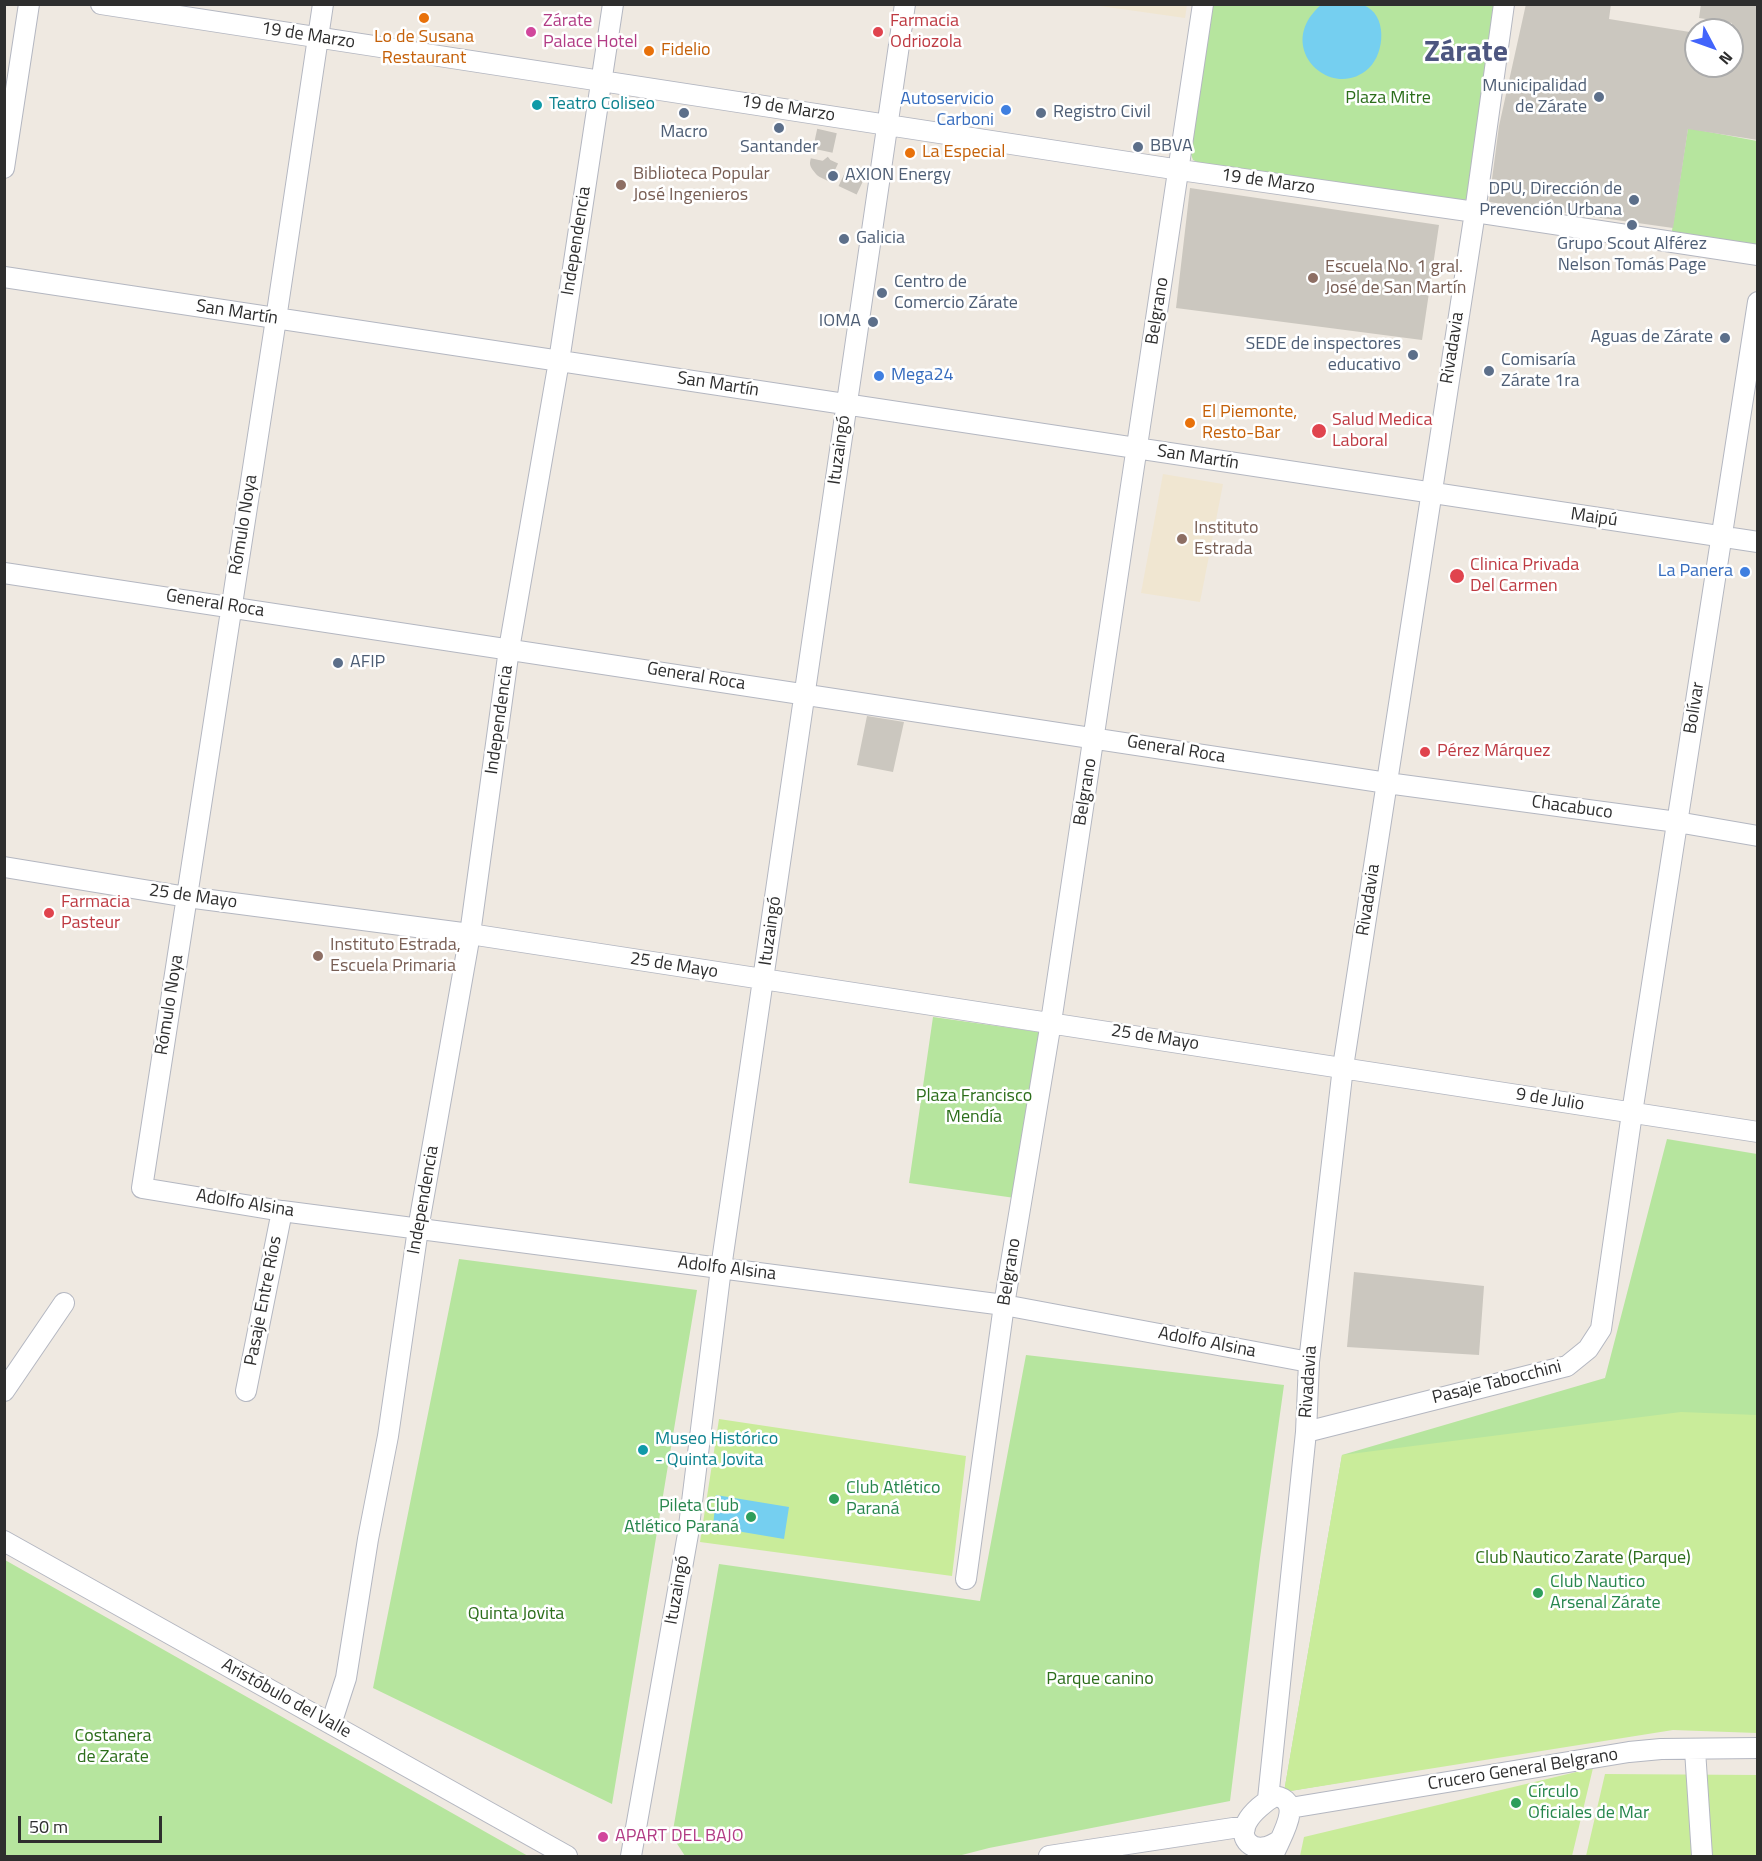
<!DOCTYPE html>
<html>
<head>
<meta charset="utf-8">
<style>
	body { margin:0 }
	#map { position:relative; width:1762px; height:1861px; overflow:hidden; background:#efe9e1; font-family:"Titillium Web",sans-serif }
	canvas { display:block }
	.frame { position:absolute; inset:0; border:6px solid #2e2e2e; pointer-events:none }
	.north { position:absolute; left:1684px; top:18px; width:60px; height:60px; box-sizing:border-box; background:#fff; border:2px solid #ababab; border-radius:50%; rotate:131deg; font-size:16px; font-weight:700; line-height:24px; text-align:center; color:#2e2e2e }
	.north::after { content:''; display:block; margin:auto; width:21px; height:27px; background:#4264fb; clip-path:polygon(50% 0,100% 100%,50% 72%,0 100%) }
	.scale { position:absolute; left:18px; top:1816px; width:144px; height:27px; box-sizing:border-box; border:3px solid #2e2e2e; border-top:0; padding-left:8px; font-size:18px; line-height:21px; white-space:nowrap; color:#2e2e2e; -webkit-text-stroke:4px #fff; paint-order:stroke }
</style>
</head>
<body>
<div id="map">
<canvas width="1762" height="1861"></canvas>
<div class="frame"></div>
<div class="north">N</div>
<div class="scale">50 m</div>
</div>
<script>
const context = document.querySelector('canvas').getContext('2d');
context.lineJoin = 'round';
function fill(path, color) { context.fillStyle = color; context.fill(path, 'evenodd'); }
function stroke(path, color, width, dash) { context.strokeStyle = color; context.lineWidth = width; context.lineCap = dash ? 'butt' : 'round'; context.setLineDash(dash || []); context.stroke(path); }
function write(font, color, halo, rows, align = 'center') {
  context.font = font + ' "Titillium Web",sans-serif'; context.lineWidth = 5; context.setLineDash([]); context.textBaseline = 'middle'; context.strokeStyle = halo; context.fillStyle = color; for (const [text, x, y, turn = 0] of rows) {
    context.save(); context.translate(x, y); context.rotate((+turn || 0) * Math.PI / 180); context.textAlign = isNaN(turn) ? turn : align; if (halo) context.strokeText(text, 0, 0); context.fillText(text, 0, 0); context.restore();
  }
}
fill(new Path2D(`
	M 1093,5 L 1187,4 L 1187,5 L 1185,18 Z
	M 1163,474 L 1223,484 L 1200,602 L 1141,593 Z`), '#f0e6d1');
fill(new Path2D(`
	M 1210,5 L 1496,5 L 1470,195 L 1464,201 L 1201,164 L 1193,160 L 1190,151 Z
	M 1688,128 L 1757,141 L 1757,252 L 1671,237 Z
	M 933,1017 L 1039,1032 L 1015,1198 L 909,1183 Z
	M 1667,1139 L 1757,1154 L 1757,1713 L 1284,1792 L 1342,1455 L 1605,1378 Z
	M 459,1259 L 697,1290 L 612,1804 L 373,1688 Z
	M 1026,1355 L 1284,1385 L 1260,1558 L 1230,1801 L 989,1848 L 958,1856 L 685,1856 L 672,1836 L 719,1564 L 980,1601 Z
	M 5,1560 L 528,1856 L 5,1856 Z`), '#b6e59e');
fill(new Path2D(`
	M 1681,1412 L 1757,1415 L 1757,1733 L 1673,1730 L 1284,1792 L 1342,1455 Z
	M 719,1419 L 966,1456 L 952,1576 L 700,1542 Z
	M 1593,1768 L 1572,1856 L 1300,1856 L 1304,1837 Z
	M 1605,1774 L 1757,1775 L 1757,1856 L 1586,1856 Z`), '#c9ec9a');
fill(new Path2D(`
	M 1321,5 C 1332,4 1354,2 1363,5 C 1388,14 1385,53 1369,68 C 1332,103 1272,47 1321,5 Z
	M 716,1495 L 789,1507 L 784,1539 L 713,1527 Z`), '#75cff0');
fill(new Path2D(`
	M 1526,4 L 1611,4 L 1609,19 L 1696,33 L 1696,66 L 1732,66 L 1732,23 L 1699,18 L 1701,4 L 1758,4 L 1758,140 L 1688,129 L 1673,228 L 1489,202 L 1499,126 Z
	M 1190,188 L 1439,225 L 1422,340 L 1176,308 Z
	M 867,716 L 904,722 L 893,772 L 857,765 Z
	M 1354,1272 L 1484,1286 L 1479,1355 L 1347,1347 Z`), '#cbc7bf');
stroke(new Path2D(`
	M 827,131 L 820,163 L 824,168 L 862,186`), '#c8c4bd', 20, [20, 10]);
const minor = new Path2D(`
	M 101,4 L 1180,170 L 1475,212 L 1758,255
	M 323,4 L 276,319 L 142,1188 L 282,1211 L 1004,1305 L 1309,1362
	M 4,168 L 29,4
	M 4,277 L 1758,542
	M 4,573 L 1387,783 L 1677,822 L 1758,836
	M 4,867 L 187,897 L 470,934 L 1758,1132
	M 4,1391 L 64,1303
	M 246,1391 L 282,1211
	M 1306,1432 L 1567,1366 L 1588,1349 L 1601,1329 L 1632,1113 L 1758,302
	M 4,1541 L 567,1856
	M 966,1579 L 1004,1305 L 1051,1022 L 1203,4
	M 331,1724 L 346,1678 L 368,1539 L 388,1436 L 418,1229 L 470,934 L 509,649 L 559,361 L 613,4
	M 1695,1750 L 1702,1856
	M 1268,1799 L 1306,1432 L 1309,1362 L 1343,1067 L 1475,212 L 1504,4
	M 1290,1808 L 1629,1752 L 1661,1749 L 1758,1748
	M 631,1856 L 688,1534 L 721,1268 L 905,4
	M 1049,1856 L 1233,1828 L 1245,1828
	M 1273,1856 C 1279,1839 1306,1801 1275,1796 C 1266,1801 1252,1812 1247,1822 C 1238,1837 1250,1851 1266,1847 C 1271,1846 1275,1843 1279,1841`);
stroke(minor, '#b4b7c1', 22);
stroke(minor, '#fff', 20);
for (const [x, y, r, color] of [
	[424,18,6,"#e8710a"],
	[531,32,6,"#d1479c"],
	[878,32,6,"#e0444e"],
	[649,51,6,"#e8710a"],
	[1599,97,6,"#5c6f8a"],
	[537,105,6,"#0f9aa8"],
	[1006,110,6,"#3f7fe0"],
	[684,113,6,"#5c6f8a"],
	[1041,113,6,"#5c6f8a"],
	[779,128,6,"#5c6f8a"],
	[1138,147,6,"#5c6f8a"],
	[910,153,6,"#e8710a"],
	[833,176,6,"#5c6f8a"],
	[621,185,6,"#8d6e63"],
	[1634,200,6,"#5c6f8a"],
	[1632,225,6,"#5c6f8a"],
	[844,239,6,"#5c6f8a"],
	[1313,278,6,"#8d6e63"],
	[882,293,6,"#5c6f8a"],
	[873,322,6,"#5c6f8a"],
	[1725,338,6,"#5c6f8a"],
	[1413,355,6,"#5c6f8a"],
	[1489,371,6,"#5c6f8a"],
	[879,376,6,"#3f7fe0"],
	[1190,423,6,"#e8710a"],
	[1319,431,8,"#e0444e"],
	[1182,539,6,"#8d6e63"],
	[1745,572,6,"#3f7fe0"],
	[1457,576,8,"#e0444e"],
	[338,663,6,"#5c6f8a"],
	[1425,752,6,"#e0444e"],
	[49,913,6,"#e0444e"],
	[318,956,6,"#8d6e63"],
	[643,1450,6,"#0f9aa8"],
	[834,1499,6,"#2e9e5b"],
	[751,1517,6,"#2e9e5b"],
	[1538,1593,6,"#2e9e5b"],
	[1516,1803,6,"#2e9e5b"],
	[603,1837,6,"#d1479c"]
]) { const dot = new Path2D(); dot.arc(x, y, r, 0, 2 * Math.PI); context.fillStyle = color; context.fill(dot); stroke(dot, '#fff', 2); }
write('18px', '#b23c85', '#fff', [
	["Zárate",543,22],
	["Palace Hotel",543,43],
	["APART DEL BAJO",615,1837]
], 'left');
write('18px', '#be3a42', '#fff', [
	["Farmacia",890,22],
	["Odriozola",890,43],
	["Salud Medica",1332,421],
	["Laboral",1332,442],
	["Clinica Privada",1470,566],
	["Del Carmen",1470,587],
	["Pérez Márquez",1437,752],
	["Farmacia",61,903],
	["Pasteur",61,924]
], 'left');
write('18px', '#2e2e2e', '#fff', [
	["19 de Marzo",308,36,9],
	["19 de Marzo",788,109,9],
	["19 de Marzo",1268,182,8],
	["Independencia",577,241,-81],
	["Belgrano",1158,311,-81],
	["San Martín",237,313,9],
	["Rivadavia",1453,348,-81],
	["San Martín",718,385,9],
	["Ituzaingó",840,450,-82],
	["San Martín",1198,458,9],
	["Maipú",1594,518,8],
	["Rómulo Noya",244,525,-81],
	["General Roca",215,604,9],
	["General Roca",696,677,9],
	["Bolívar",1695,708,-81],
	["Independencia",500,720,-82],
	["General Roca",1176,750,9],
	["Belgrano",1086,792,-81],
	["Chacabuco",1572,808,8],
	["25 de Mayo",193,897,8],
	["Rivadavia",1369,900,-81],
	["Ituzaingó",771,931,-82],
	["25 de Mayo",674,966,9],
	["Rómulo Noya",170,1005,-81],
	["25 de Mayo",1155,1038,9],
	["9 de Julio",1550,1100,9],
	["Independencia",424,1200,-80],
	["Adolfo Alsina",245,1204,9],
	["Adolfo Alsina",727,1269,7],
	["Belgrano",1010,1272,-81],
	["Pasaje Entre Ríos",264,1301,-79],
	["Adolfo Alsina",1207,1343,11],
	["Rivadavia",1309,1382,-86],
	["Pasaje Tabocchini",1497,1383,-14],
	["Ituzaingó",678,1590,-80],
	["Aristóbulo del Valle",286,1699,29],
	["Crucero General Belgrano",1523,1770,-9]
]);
write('18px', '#c56008', '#fff', [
	["Lo de Susana",424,38,"center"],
	["Restaurant",424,59,"center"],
	["Fidelio",661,51],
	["La Especial",922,153],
	["El Piemonte,",1202,413],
	["Resto-Bar",1202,434]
], 'left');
write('18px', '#4e5e75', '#fff', [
	["Municipalidad",1587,87,"right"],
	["de Zárate",1587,108,"right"],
	["Registro Civil",1053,113],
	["Macro",684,133,"center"],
	["BBVA",1150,147],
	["Santander",779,148,"center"],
	["AXION Energy",845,176],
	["DPU, Dirección de",1622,190,"right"],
	["Prevención Urbana",1622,211,"right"],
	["Galicia",856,239],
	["Grupo Scout Alférez",1632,245,"center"],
	["Nelson Tomás Page",1632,266,"center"],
	["Centro de",894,283],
	["Comercio Zárate",894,304],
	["IOMA",861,322,"right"],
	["Aguas de Zárate",1713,338,"right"],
	["SEDE de inspectores",1401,345,"right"],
	["educativo",1401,366,"right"],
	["Comisaría",1501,361],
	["Zárate 1ra",1501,382],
	["AFIP",350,663]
], 'left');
write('18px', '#2c6e1b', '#fff', [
	["Plaza Mitre",1388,99],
	["Plaza Francisco",974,1097],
	["Mendía",974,1118],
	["Club Nautico Zarate (Parque)",1583,1559],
	["Quinta Jovita",516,1615],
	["Parque canino",1100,1680],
	["Costanera",113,1737],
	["de Zarate",113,1758]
]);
write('18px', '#366cbe', '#fff', [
	["Autoservicio",994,100],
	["Carboni",994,121],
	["Mega24",891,376,"left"],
	["La Panera",1733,572]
], 'right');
write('18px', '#0d838f', '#fff', [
	["Teatro Coliseo",549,105],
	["Museo Histórico",655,1440],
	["- Quinta Jovita",655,1461]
], 'left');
write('18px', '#785e54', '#fff', [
	["Biblioteca Popular",633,175],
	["José Ingenieros",633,196],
	["Escuela No. 1 gral.",1325,268],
	["José de San Martín",1325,289],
	["Instituto",1194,529],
	["Estrada",1194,550],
	["Instituto Estrada,",330,946],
	["Escuela Primaria",330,967]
], 'left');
write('18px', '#27864d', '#fff', [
	["Club Atlético",846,1489],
	["Paraná",846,1510],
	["Pileta Club",739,1507,"right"],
	["Atlético Paraná",739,1528,"right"],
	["Club Nautico",1550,1583],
	["Arsenal Zárate",1550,1604],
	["Círculo",1528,1793],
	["Oficiales de Mar",1528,1814]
], 'left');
write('bold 30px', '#4d5680', '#fff', [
	["Zárate",1466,54]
]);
</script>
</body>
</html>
